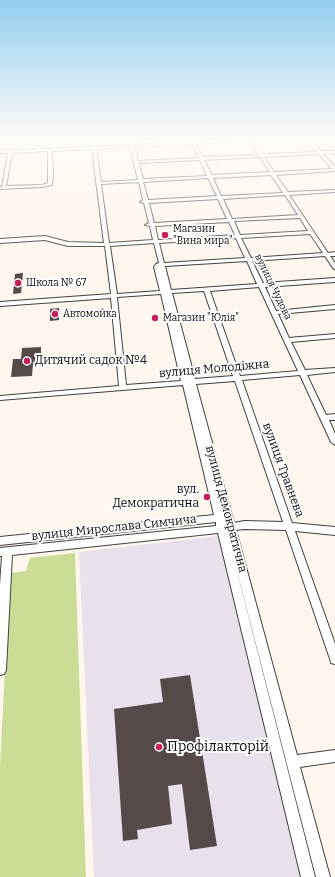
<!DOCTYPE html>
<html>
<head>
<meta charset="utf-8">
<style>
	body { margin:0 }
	canvas { display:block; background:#fff6ed }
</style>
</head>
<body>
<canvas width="335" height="877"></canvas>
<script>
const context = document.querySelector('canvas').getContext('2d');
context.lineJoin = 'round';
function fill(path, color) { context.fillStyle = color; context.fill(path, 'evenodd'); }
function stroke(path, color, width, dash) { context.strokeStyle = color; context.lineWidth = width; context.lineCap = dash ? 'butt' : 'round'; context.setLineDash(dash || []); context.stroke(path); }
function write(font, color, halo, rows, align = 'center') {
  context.font = font + ' Bitter,serif'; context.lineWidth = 4; context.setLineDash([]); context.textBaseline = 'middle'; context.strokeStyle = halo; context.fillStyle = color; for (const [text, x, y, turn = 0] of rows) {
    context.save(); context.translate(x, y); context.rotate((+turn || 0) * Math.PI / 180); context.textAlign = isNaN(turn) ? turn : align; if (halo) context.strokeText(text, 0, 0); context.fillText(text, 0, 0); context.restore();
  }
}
fill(new Path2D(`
	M 218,536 L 301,877 L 94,877 L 79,552 Z`), '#e8e1ec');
fill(new Path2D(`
	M 75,553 L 86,877 L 0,877 L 0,766 L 10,573 L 26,571 L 30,558 Z`), '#cbdd94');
fill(new Path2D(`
	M 23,273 L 21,293 L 13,294 L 15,274 Z
	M 59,308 L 59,320 L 50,321 L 50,309 Z
	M 41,347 L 41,363 L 33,364 L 32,376 L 11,377 L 13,359 L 21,359 L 22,348 Z
	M 190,675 L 217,846 L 190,850 L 182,784 L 168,786 L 172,824 L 137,830 L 138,839 L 123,841 L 114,709 L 163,702 L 160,679 Z`), '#564a49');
const minor = new Path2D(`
	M 38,141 L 42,141 L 41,149 L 130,145 L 129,141 L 133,141 L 134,145 L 191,141 L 237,141 L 196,144 L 203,157 L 258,155 L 249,141 L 253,141 L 262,154 L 317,152 L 308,141 L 312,141 L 321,151 L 335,151 L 335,153 L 323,154 L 335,167 L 335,171 L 276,175 L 288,192 L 335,190 L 335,192 L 289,195 L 328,253 L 335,252 L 335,256 L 330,256 L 335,263 L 335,269 L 333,268 L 325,256 L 252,261 L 263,283 L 335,278 L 335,282 L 265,287 L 276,311 L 335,305 L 335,309 L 278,314 L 289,338 L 335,334 L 335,338 L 291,342 L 305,370 L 335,368 L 335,372 L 307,375 L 326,415 L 335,414 L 335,420 L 329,420 L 335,434 L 335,445 L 331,442 L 300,375 L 242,380 L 292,523 L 335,527 L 335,535 L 295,531 L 335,644 L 335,664 L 331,663 L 330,659 L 286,530 L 244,529 L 236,530 L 297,755 L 335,750 L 335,762 L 300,767 L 330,877 L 316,877 L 227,532 L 315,877 L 301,877 L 218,533 L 12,555 L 6,670 L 4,674 L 0,675 L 0,585 L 2,556 L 0,556 L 0,548 L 216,526 L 216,522 L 0,545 L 0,537 L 214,515 L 183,385 L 0,400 L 0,396 L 119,386 L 111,298 L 0,306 L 0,302 L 111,294 L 105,246 L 68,246 L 45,240 L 0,243 L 0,239 L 45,236 L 68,242 L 104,243 L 92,149 L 52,151 L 53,174 L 52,185 L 42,187 L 0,189 L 0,187 L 2,187 L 8,153 L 0,153 L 0,151 L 37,149 ZM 192,144 L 199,158 L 138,161 L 135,147 ZM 130,147 L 138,180 L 101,182 L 96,149 ZM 48,151 L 48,183 L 42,185 L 6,186 L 12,153 ZM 319,154 L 332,169 L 274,172 L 264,157 ZM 260,157 L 270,172 L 212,175 L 204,160 ZM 200,160 L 207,176 L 143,179 L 139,163 ZM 271,175 L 283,193 L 221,196 L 213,178 ZM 208,178 L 217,196 L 148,200 L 143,182 ZM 139,182 L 143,200 L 140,202 L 144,203 L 149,223 L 145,225 L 150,226 L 153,240 L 109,243 L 101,184 ZM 285,195 L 298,215 L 232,219 L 223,199 ZM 218,199 L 227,219 L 154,223 L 149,203 ZM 300,218 L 308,231 L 240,235 L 234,221 ZM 229,222 L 235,235 L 158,240 L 155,226 ZM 310,234 L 323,253 L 251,258 L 241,238 ZM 236,238 L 245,258 L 164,263 L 159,243 ZM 154,243 L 159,263 L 156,264 L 154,267 L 160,291 L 117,294 L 110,246 ZM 247,261 L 257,284 L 171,290 L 165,266 ZM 259,287 L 298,371 L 240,376 L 210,291 ZM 204,291 L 233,376 L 195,379 L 172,293 ZM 161,294 L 181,381 L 126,385 L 117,297 ZM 235,381 L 283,522 L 244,521 L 234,523 L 196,384 Z`);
stroke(minor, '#404040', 2);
fill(minor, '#fff');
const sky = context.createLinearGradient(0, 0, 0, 264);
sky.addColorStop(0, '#91ceef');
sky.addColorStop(0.53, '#fffbf7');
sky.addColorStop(1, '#fffbf700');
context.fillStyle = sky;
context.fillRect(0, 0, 335, 264);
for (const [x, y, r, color] of [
	[165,235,4,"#c41f59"],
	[18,283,4,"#c41f59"],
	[55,314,4,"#c41f59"],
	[155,318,4,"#c41f59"],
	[27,361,4,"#c41f59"],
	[207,497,4,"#c41f59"],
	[159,747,4,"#c41f59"]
]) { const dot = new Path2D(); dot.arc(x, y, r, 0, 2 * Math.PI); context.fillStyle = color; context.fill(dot); stroke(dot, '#fff', 1.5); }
write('10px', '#0d0d0d', '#fff', [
	["Магазин",173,229],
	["\"Вина мира\"",173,241],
	["Школа № 67",26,283],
	["Автомойка",63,314],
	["Магазин \"Юлія\"",163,318]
], 'left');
write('10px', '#0d0d0d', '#fff', [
	["вулиця Чудова",273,287,64]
]);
write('12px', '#0d0d0d', '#fff', [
	["Дитячий садок №4",35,361],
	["вул.",199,490,"right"],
	["Демократична",199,504,"right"]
], 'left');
write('12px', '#0d0d0d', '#fff', [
	["вулиця Молодіжна",214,369,-5],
	["вулиця Травнева",283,470,70],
	["вулиця Демократична",226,509,75],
	["вулиця Мирослава Симчича",114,528,-6]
]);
write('14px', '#0d0d0d', '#fff', [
	["Профілакторій",167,747]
], 'left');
</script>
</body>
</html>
